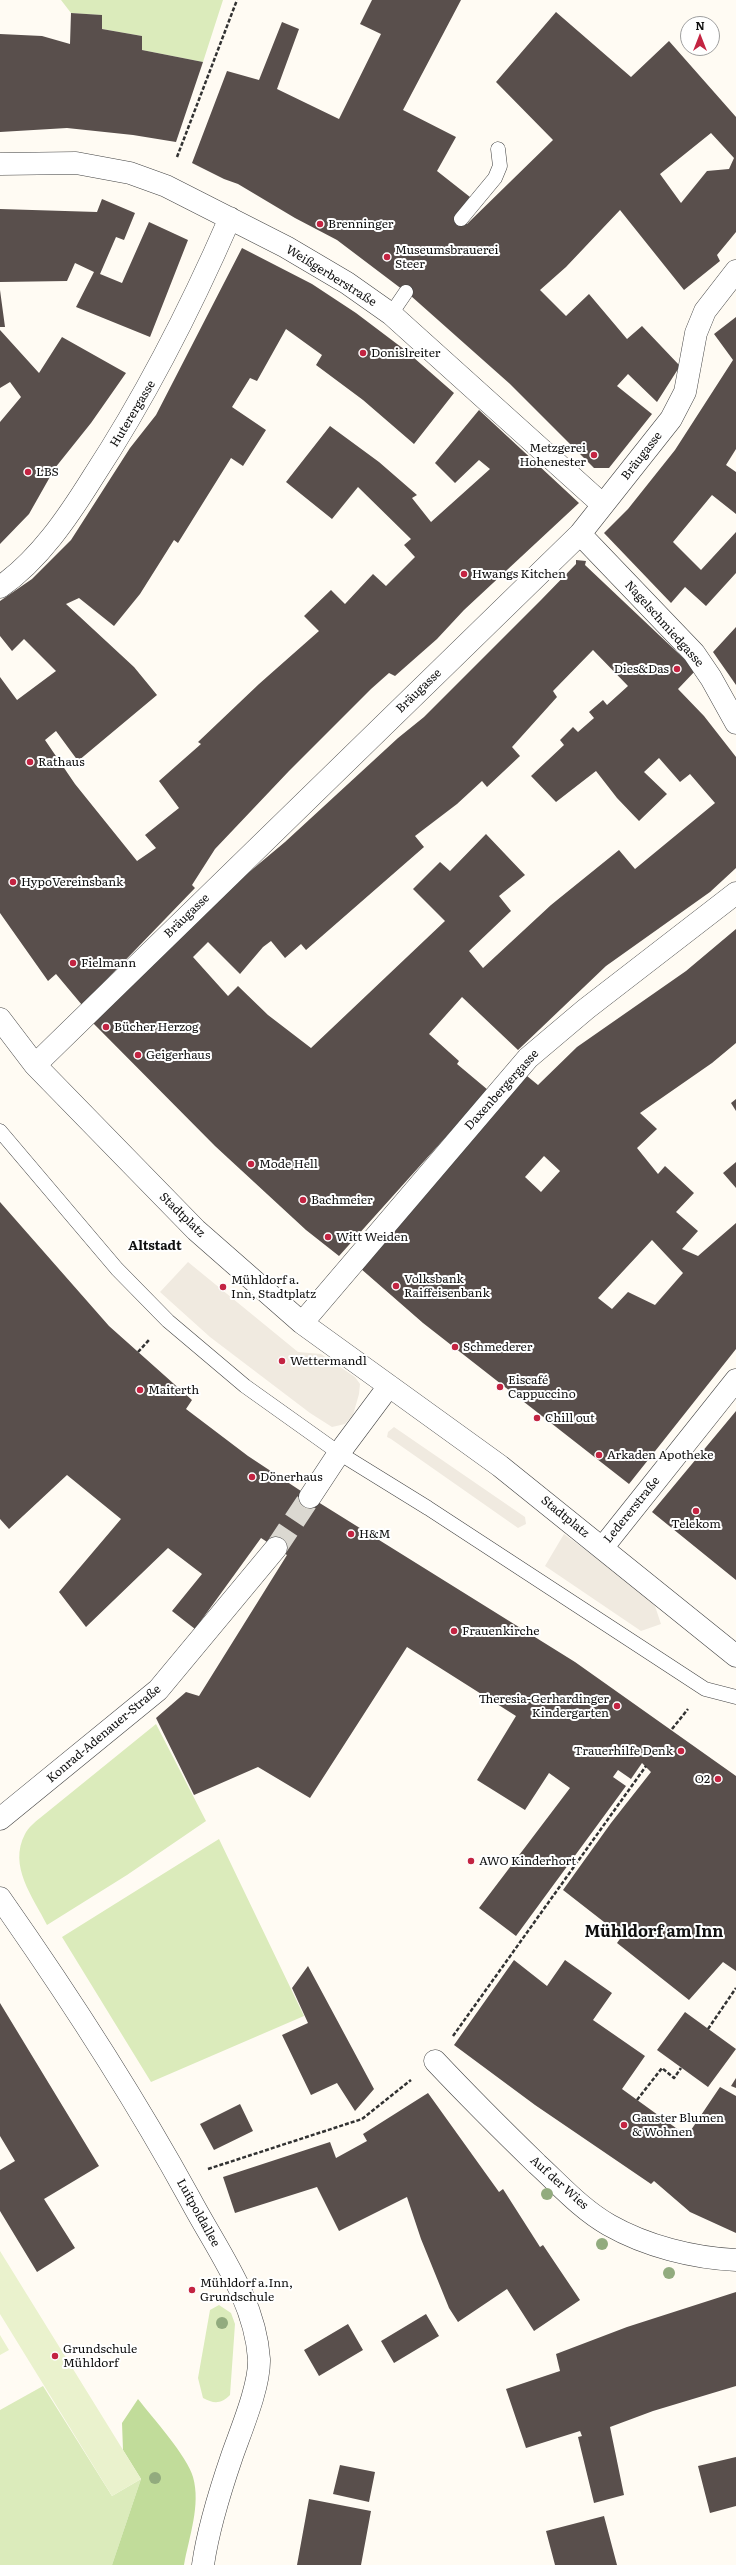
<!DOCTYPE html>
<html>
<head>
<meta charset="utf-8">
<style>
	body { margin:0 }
	#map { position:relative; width:736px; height:2565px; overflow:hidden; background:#fffbf3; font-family:Literata,serif }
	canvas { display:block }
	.north { position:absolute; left:680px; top:16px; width:40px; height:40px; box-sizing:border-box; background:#fff; border:1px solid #9f9f9f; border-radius:50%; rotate:0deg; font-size:11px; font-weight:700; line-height:16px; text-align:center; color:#101010 }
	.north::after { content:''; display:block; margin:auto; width:14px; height:18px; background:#c32442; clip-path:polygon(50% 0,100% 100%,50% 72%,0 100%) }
</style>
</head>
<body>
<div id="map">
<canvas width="736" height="2565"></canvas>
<div class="north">N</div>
</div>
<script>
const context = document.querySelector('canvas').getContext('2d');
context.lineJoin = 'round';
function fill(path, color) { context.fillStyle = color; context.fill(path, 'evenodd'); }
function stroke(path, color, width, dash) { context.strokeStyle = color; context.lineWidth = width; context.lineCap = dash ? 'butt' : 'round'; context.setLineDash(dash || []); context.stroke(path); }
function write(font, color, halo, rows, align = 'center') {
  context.font = font + ' Literata,serif'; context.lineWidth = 4; context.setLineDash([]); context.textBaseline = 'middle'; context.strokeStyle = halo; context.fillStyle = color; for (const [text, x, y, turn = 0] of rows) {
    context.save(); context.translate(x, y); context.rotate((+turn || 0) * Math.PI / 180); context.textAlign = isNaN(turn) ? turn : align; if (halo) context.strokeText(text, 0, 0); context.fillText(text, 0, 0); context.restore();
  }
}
fill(new Path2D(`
	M 61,0 L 223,0 L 203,62 L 142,50 L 142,36 L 102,29 L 101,15 L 71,13 Z
	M 156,1724 L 206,1821 L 127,1875 L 47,1925 C 33,1897 8,1866 25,1834 C 28,1828 35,1822 40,1818 Z
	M 219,1839 L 304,2016 L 151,2082 L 62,1937 Z
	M 219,2305 L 231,2313 L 235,2324 L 230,2395 C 221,2404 214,2404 203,2398 L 198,2378 L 210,2310 Z
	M 43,2386 L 112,2496 L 141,2479 L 112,2565 L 0,2565 L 0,2410 Z`), '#dbebbb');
fill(new Path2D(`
	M 138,2399 C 152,2417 188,2457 193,2477 C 201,2505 189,2537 184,2565 L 112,2565 L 141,2479 L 123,2450 L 122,2423 Z`), '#c1dc9a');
fill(new Path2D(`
	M 0,2251 L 141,2479 L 112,2496 L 0,2314 Z
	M 0,2335 L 9,2350 L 0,2355 Z`), '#eaf2cd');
fill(new Path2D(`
	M 188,1262 L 298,1352 L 321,1354 L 355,1377 L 360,1384 L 359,1394 L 353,1415 L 345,1424 L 332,1427 L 310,1413 L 210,1337 L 160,1292 Z
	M 394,1427 L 525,1517 L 526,1524 L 518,1528 L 391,1439 L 387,1437 L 388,1432 Z
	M 564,1534 L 653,1600 L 661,1624 L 641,1631 L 545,1566 Z`), '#f0eae0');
fill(new Path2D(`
	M 372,0 L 461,0 L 403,110 L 456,137 L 437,171 L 470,197 L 456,215 L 467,224 L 553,140 L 496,82 L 556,12 L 631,77 L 669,41 L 736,117 L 736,232 L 717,255 L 720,261 L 684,290 L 620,210 L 566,267 L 540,290 L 566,316 L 589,294 L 627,339 L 642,326 L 680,366 L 657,402 L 628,374 L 617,386 L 652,414 L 609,468 L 594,468 L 510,384 L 411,296 L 337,240 L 295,218 L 238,184 L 224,179 L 192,163 L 227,71 L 259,80 L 282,22 L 299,29 L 277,89 L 339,119 L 381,34 L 360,24 ZM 711,133 L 734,158 L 729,169 L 707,171 L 681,203 L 660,174 Z
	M 71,13 L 102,15 L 102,29 L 142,36 L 142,50 L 203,62 L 176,142 L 133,135 L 67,128 L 0,132 L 0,34 L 42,36 L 70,44 Z
	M 102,199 L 135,213 L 124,240 L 116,237 L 100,274 L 122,283 L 149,222 L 188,240 L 150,337 L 76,307 L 94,272 L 75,263 L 67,281 L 0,282 L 0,209 L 97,212 Z
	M 242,248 L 312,284 L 356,313 L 405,350 L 454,393 L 414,444 L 363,400 L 316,365 L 322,355 L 286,329 L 257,381 L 250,378 L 232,407 L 266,430 L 243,466 L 231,458 L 178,543 L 174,540 L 140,594 L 114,626 L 79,598 L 66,604 L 134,667 L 157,695 L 78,761 L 56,731 L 45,740 L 75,784 L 137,861 L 156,848 L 145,835 L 179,808 L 159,781 L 201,744 L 198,742 L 259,684 L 319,631 L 304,616 L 331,590 L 345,604 L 373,574 L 386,586 L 415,557 L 404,545 L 411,539 L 358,487 L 332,519 L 286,482 L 330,426 L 379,462 L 417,495 L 412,498 L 431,522 L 490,469 L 479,460 L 455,483 L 435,463 L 479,410 L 579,503 L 464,610 L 437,639 L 395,676 L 389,673 L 371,689 L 289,771 L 215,849 L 192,885 L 195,888 L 82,1005 L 56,974 L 48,981 L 0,913 L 0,677 L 17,700 L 56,671 L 24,639 L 12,651 L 0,636 L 0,601 L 32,579 L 71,540 L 130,448 L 156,415 Z
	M 0,290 L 5,327 L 0,327 Z
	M 736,317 L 736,449 L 726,465 L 736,472 L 736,514 L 712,495 L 673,542 L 701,570 L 736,532 L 736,573 L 706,606 L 685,587 L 671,603 L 604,533 L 628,509 L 675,450 L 733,360 L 714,334 Z
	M 0,330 L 39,373 L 62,337 L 126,373 L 91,423 L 55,468 L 29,514 L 0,544 L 0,422 L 21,397 L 10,382 L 0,388 Z
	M 576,560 L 586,561 L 585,565 L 696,670 L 678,689 L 704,716 L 736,757 L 736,868 L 710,892 L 606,966 L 518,1050 L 462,997 L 429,1034 L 459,1061 L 457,1064 L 488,1090 L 339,1256 L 306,1230 L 215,1146 L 92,1022 L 217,899 L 285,842 L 398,738 L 424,717 L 541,600 L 576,564 ZM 593,650 L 628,686 L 607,705 L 603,700 L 589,712 L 594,718 L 578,732 L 573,727 L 560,740 L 564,745 L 531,776 L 556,802 L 596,771 L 617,798 L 639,821 L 667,794 L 644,772 L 659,758 L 680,782 L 690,774 L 715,803 L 635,869 L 619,850 L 551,905 L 483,968 L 469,951 L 511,911 L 499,896 L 525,875 L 486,834 L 450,871 L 440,862 L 413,889 L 445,921 L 311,1048 L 268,1015 L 238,986 L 228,996 L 193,957 L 208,942 L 240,974 L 263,947 L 271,941 L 285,958 L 301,944 L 306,950 L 424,847 L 415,836 L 457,804 L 482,781 L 487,787 L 520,756 L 512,747 L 557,697 L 553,691 Z
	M 736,627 L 736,685 L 713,652 Z
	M 736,929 L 736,1043 L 712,1063 L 640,1113 L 657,1129 L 637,1148 L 658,1174 L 665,1166 L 694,1193 L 676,1212 L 698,1231 L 682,1249 L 698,1256 L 736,1223 L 736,1349 L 629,1484 L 423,1323 L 360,1268 L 527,1076 L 538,1085 L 577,1047 L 686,971 ZM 544,1156 L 560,1171 L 541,1192 L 525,1177 ZM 652,1240 L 683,1273 L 655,1305 L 628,1292 L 612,1309 L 598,1298 Z
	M 736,1099 L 736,1111 L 731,1103 Z
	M 736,1162 L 736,1188 L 723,1173 Z
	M 0,1202 L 109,1326 L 192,1400 L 186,1409 L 248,1456 L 310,1497 L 575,1662 L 736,1776 L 736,1971 L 723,1962 L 689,2000 L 617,1943 L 622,1936 L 563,1890 L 611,1823 L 651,1772 L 642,1763 L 631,1779 L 618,1770 L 613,1777 L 626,1786 L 516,1936 L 479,1908 L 570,1788 L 549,1773 L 525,1810 L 477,1780 L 516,1716 L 407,1647 L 310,1798 L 258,1767 L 194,1795 L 156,1718 L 186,1692 L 199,1696 L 287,1555 L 261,1538 L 195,1629 L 172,1611 L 202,1574 L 168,1548 L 86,1627 L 59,1592 L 121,1519 L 67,1475 L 9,1529 L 0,1519 Z
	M 736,1411 L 736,1580 L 652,1512 Z
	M 514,1960 L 547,1986 L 565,1960 L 612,1993 L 593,2020 L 645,2056 L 622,2089 L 687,2136 L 720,2087 L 736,2096 L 736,2233 L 690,2212 L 654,2181 L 651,2184 L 535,2105 L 454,2045 Z
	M 308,1966 L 374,2089 L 355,2111 L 337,2083 L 311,2095 L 282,2035 L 308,2023 L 292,1988 Z
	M 0,2003 L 99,2166 L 44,2199 L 75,2248 L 37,2272 L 0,2211 L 0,2170 L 15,2161 L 0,2136 Z
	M 685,2012 L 736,2049 L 708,2087 L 657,2050 Z
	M 736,2078 L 736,2088 L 731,2086 Z
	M 428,2093 L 499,2192 L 503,2189 L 540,2247 L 543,2245 L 580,2300 L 534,2331 L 507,2289 L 458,2322 L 449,2308 L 421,2239 L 407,2197 L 339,2231 L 317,2187 L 235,2213 L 223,2177 L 330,2142 L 336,2158 L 367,2141 L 363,2134 Z
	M 240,2104 L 253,2131 L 214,2150 L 200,2124 Z
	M 736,2292 L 736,2386 L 653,2411 L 610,2427 L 624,2495 L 594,2503 L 578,2437 L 582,2436 L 580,2431 L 526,2448 L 506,2389 L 560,2371 L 556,2354 L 627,2327 Z
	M 426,2314 L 439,2336 L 394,2363 L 381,2341 Z
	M 348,2324 L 363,2350 L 319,2376 L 304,2350 Z
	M 736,2457 L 736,2506 L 710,2513 L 698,2466 Z
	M 340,2465 L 375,2472 L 369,2502 L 333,2494 Z
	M 309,2499 L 371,2511 L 361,2565 L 297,2565 Z
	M 604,2516 L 617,2565 L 555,2565 L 546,2531 Z`), '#594f4c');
stroke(new Path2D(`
	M 276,1548 L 310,1497`), '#dbd8d1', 22, [22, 11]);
const service = new Path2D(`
	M 461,219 L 495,178 L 500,166 L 498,149
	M 391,314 L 406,292
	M 0,1131 L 117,1269 L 168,1321 L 245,1386 L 339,1453 L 428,1508 L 705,1689 L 736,1697`);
const minor = new Path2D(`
	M 0,164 L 76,163 L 130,173 L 166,186 L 286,247 L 347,283 L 391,314 L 603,505
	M 580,534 L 694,653 L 711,678 L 736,723
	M 0,587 C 39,560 68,517 93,477 C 148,393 190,310 230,218
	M 0,1019 L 35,1065 L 196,1230 L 302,1323 L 500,1466 L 736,1656
	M 35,1065 L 580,534 L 671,419 L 685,392 L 696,333 L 705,311 L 736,271
	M 302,1323 L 528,1058 L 586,1009 L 736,893
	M 310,1497 L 339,1453 L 389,1386
	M 603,1547 L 736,1380
	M 0,1819 L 158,1690 L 276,1548
	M 0,1898 C 68,1995 133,2095 190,2199 C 217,2250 255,2299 259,2359 C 260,2386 241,2430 232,2456 C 220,2491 208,2529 203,2565
	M 435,2061 C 468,2096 502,2130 537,2164 C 560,2185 581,2209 609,2225 C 646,2246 693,2258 736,2260`);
stroke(service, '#434343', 15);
stroke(minor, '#434343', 23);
stroke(new Path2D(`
	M 177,157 L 237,0
	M 138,1352 L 149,1340
	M 672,1729 L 688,1709
	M 708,2029 L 736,1988
	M 453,2036 L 646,1766
	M 637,2100 L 662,2068 L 674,2078 L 681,2068
	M 208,2169 L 362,2119 L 411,2080`), '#323232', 2.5, [4, 2]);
stroke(service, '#fff', 14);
stroke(minor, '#fff', 22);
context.fillStyle = '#92ab7e';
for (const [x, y] of [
	[547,2194],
	[602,2244],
	[669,2273],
	[222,2323],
	[155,2478]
]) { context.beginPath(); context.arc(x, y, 6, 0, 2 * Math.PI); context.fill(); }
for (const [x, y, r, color] of [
	[320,224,4,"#c32442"],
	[387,257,4,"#c32442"],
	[363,353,4,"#c32442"],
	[594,455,4,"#c32442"],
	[28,472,4,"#c32442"],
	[464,574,4,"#c32442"],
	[677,669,4,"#c32442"],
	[30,762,4,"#c32442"],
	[13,882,4,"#c32442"],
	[73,963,4,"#c32442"],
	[106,1027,4,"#c32442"],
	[138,1055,4,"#c32442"],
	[251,1164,4,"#c32442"],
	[303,1200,4,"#c32442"],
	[328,1237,4,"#c32442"],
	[396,1286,4,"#c32442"],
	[223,1287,4,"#c32442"],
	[455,1347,4,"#c32442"],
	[282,1361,4,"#c32442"],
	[500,1387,4,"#c32442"],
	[140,1390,4,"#c32442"],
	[537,1418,4,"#c32442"],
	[599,1455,4,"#c32442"],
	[252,1477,4,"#c32442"],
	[696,1511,4,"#c32442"],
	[351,1534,4,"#c32442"],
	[454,1631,4,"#c32442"],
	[617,1706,4,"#c32442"],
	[681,1751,4,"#c32442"],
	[718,1779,4,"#c32442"],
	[471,1861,4,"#c32442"],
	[624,2125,4,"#c32442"],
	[192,2290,4,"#c32442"],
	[55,2356,4,"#c32442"]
]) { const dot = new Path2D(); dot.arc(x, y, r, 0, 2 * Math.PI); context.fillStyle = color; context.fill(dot); stroke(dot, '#fff', 1.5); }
write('12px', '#101010', '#fff', [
	["Brenninger",328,224],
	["Museumsbrauerei",395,250],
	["Steer",395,264],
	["Donislreiter",371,353],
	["Metzgerei",586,448,"right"],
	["Hohenester",586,462,"right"],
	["LBS",36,472],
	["Hwangs Kitchen",472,574],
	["Dies&Das",669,669,"right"],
	["Rathaus",38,762],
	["HypoVereinsbank",21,882],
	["Fielmann",81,963],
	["Bücher Herzog",114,1027],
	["Geigerhaus",146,1055],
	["Mode Hell",259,1164],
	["Bachmeier",311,1200],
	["Witt Weiden",336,1237],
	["Volksbank",404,1279],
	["Raiffeisenbank",404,1293],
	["Mühldorf a.",231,1280],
	["Inn, Stadtplatz",231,1294],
	["Schmederer",463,1347],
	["Wettermandl",290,1361],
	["Eiscafé",508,1380],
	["Cappuccino",508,1394],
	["Maiterth",148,1390],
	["Chill out",545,1418],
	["Arkaden Apotheke",607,1455],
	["Dönerhaus",260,1477],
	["Telekom",696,1524,"center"],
	["H&M",359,1534],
	["Frauenkirche",462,1631],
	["Theresia-Gerhardinger",609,1699,"right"],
	["Kindergarten",609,1713,"right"],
	["Trauerhilfe Denk",673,1751,"right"],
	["O2",710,1779,"right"],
	["AWO Kinderhort",479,1861],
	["Gauster Blumen",632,2118],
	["& Wohnen",632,2132],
	["Mühldorf a.Inn,",200,2283],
	["Grundschule",200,2297],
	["Grundschule",63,2349],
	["Mühldorf",63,2363]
], 'left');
write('12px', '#101010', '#fff', [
	["Weißgerberstraße",331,276,32],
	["Huterergasse",133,414,-59],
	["Bräugasse",642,456,-52],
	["Nagelschmiedgasse",664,624,48],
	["Bräugasse",419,691,-44],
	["Bräugasse",187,916,-44],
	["Daxenbergergasse",502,1090,-48],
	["Stadtplatz",182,1215,44],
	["Ledererstraße",632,1510,-51],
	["Stadtplatz",565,1517,39],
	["Konrad-Adenauer-Straße",104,1734,-40],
	["Auf der Wies",559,2183,42],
	["Luitpoldallee",198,2213,61]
]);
write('bold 13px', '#101010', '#fff', [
	["Altstadt",155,1246]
]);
write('bold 16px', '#101010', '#fff', [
	["Mühldorf am Inn",654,1932]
]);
</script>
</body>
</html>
